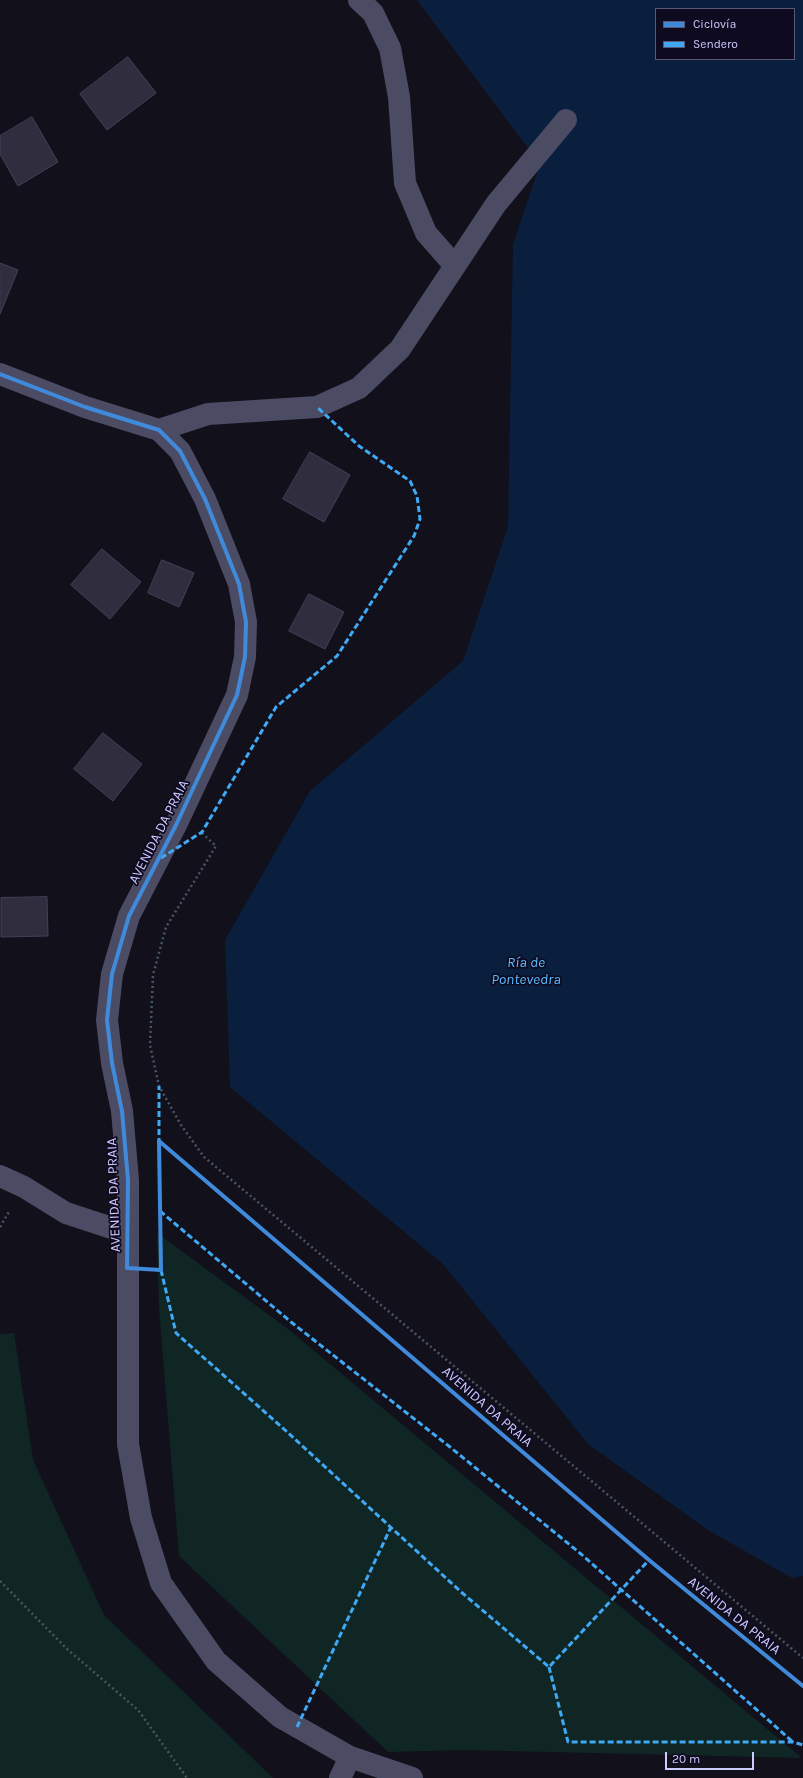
<!DOCTYPE html>
<html>
<head>
<meta charset="utf-8">
<style>
	body { margin:0 }
	#map { position:relative; width:803px; height:1778px; overflow:hidden; background:#12101b; font-family:Karla,sans-serif }
	canvas { display:block }
	.legend { position:absolute; left:655px; top:8px; width:140px; height:52px; box-sizing:border-box; background:#0e0b20; border:1px solid #5a5779; margin:0; padding:5px 7px; list-style:none; font-size:12px; color:#cdcaff }
	.legend li { display:flex; align-items:center; gap:8px; height:20px }
	.legend b { width:20px; border:1px solid #5a5779 }
	.scale { position:absolute; left:665px; top:1752px; width:89px; height:18px; box-sizing:border-box; border:2px solid #cdcaff; border-top:0; padding-left:5px; font-size:12px; line-height:14px; white-space:nowrap; color:#cdcaff; -webkit-text-stroke:3px #0e0b20; paint-order:stroke }
</style>
</head>
<body>
<div id="map">
<canvas width="803" height="1778"></canvas>
<ul class="legend">
<li><b style="height:5px;background:#408adc"></b>Ciclovía</li>
<li><b style="height:5px;background:#3fa9f5"></b>Sendero</li>
</ul>
<div class="scale">20 m</div>
</div>
<script>
const context = document.querySelector('canvas').getContext('2d');
context.lineJoin = 'round';
function fill(path, color) { context.fillStyle = color; context.fill(path, 'evenodd'); }
function stroke(path, color, width, dash) { context.strokeStyle = color; context.lineWidth = width; context.lineCap = dash ? 'butt' : 'round'; context.setLineDash(dash || []); context.stroke(path); }
function write(font, color, halo, rows, align = 'center') {
  context.font = font + ' Karla,sans-serif'; context.lineWidth = 3.5; context.setLineDash([]); context.textBaseline = 'middle'; context.strokeStyle = halo; context.fillStyle = color; for (const [text, x, y, turn = 0] of rows) {
    context.save(); context.translate(x, y); context.rotate((+turn || 0) * Math.PI / 180); context.textAlign = isNaN(turn) ? turn : align; if (halo) context.strokeText(text, 0, 0); context.fillText(text, 0, 0); context.restore();
  }
}
fill(new Path2D(`
	M 157,1233 L 288,1329 L 802,1758 L 465,1750 L 388,1752 L 179,1556 L 159,1308 Z
	M 14,1333 L 33,1460 L 104,1615 L 273,1778 L 0,1778 L 0,1334 Z`), '#0f2625');
fill(new Path2D(`
	M 417,0 L 803,0 L 803,1576 L 792,1578 L 708,1530 L 588,1444 L 444,1265 L 230,1087 L 225,940 L 310,791 L 463,661 L 508,527 L 513,244 L 540,164 ZM 656,9 L 794,9 L 794,59 L 656,59 Z`), '#0a1f3e');
const building = new Path2D(`
	M 128,57 L 156,93 L 107,130 L 80,94 Z
	M 32,117 L 58,162 L 18,186 L 0,154 L 0,136 Z
	M 0,263 L 18,270 L 0,314 Z
	M 310,452 L 350,475 L 324,522 L 283,499 Z
	M 102,549 L 141,582 L 110,619 L 71,585 Z
	M 162,560 L 194,573 L 179,607 L 148,593 Z
	M 309,594 L 344,612 L 325,649 L 289,631 Z
	M 103,733 L 142,764 L 113,801 L 74,769 Z
	M 47,897 L 48,936 L 1,937 L 1,898 Z`);
fill(building, '#302d3e');
stroke(building, '#44415a', 1);
stroke(new Path2D(`
	M 202,833 L 216,846 L 166,927 L 153,975 L 150,1045 L 159,1086 L 181,1125 L 204,1157 L 803,1658
	M 0,1227 L 10,1210
	M 0,1581 L 67,1649 L 138,1710 L 187,1778`), '#465763', 2.5, [2, 3]);
stroke(new Path2D(`
	M 359,0 L 373,13 L 390,48 L 399,97 L 405,183 L 426,233 L 455,266
	M 0,374 L 85,407 L 159,430 L 180,451 L 205,499 L 239,584 L 246,622 L 245,657 L 237,695 L 176,825 L 129,916 L 112,974 L 107,1020 L 112,1063 L 122,1111 L 128,1180 L 128,1444 L 141,1518 L 161,1583 L 216,1661 L 280,1717 L 350,1757 L 412,1778
	M 159,430 L 208,414 L 317,407 L 359,388 L 400,349 L 496,204 L 566,120
	M 0,1176 L 24,1187 L 66,1213 L 127,1233
	M 340,1778 L 350,1757`), '#4b4b64', 22);
stroke(new Path2D(`
	M 161,858 L 202,832 L 276,707 L 337,656 L 414,536 L 420,519 L 417,496 L 410,481 L 359,446 L 317,407
	M 159,1144 L 159,1086
	M 160,1211 L 291,1322 L 450,1447 L 581,1554 L 793,1742
	M 161,1270 L 176,1333 L 285,1430 L 460,1591 L 549,1667 L 649,1560
	M 549,1667 L 568,1742 L 793,1742 L 803,1745
	M 297,1727 L 391,1527`), '#3fa9f5', 3, [6, 3]);
stroke(new Path2D(`
	M 0,374 L 85,407 L 159,430 L 180,451 L 205,499 L 239,584 L 246,622 L 245,657 L 237,695 L 176,825 L 129,916 L 112,974 L 107,1020 L 112,1063 L 122,1111 L 128,1180 L 127,1268 L 161,1270 L 159,1141
	M 159,1141 L 649,1560 L 803,1686`), '#408adc', 4);
write('14px', '#cdcaff', '#0e0b20', [
	["AVENIDA DA PRAIA",159,832,-63],
	["AVENIDA DA PRAIA",114,1195,-92],
	["AVENIDA DA PRAIA",487,1407,41],
	["AVENIDA DA PRAIA",734,1616,39]
]);
write('italic 15px', '#58bbff', '#0e0b20', [
	["Ría de",526,963],
	["Pontevedra",526,980]
]);
</script>
</body>
</html>
